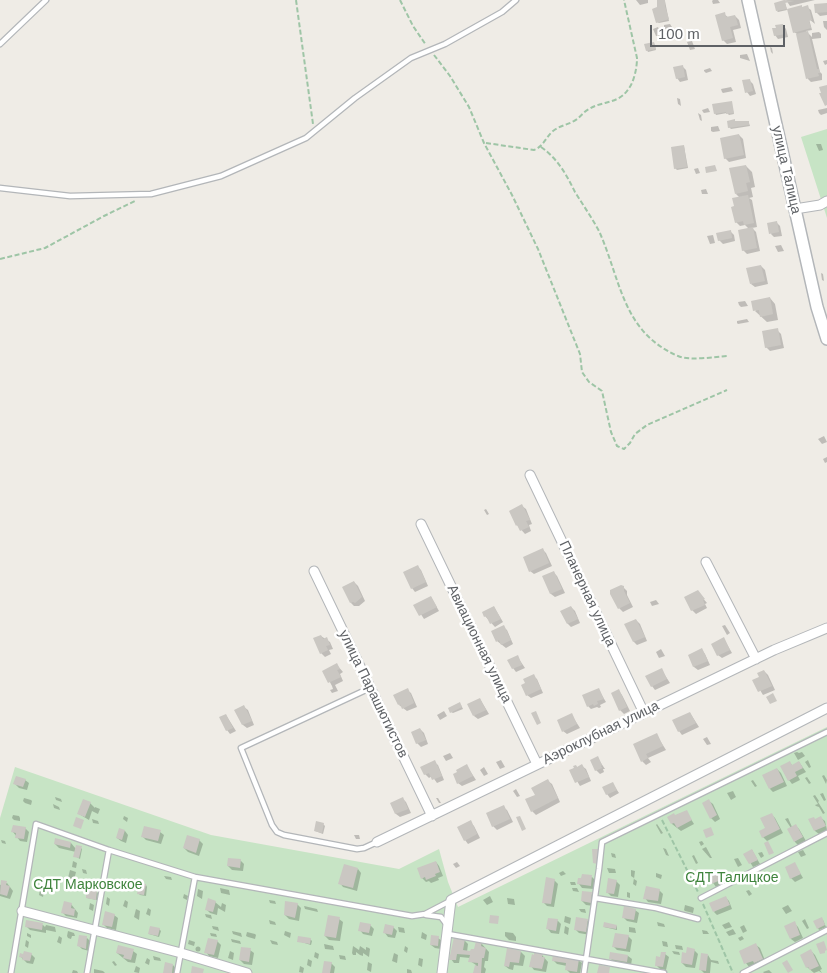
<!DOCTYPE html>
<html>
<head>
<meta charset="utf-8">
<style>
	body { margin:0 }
	#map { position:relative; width:827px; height:973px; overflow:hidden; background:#efece6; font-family:Arial,sans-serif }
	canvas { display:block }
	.scale { position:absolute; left:650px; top:25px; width:135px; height:22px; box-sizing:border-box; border:2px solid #5e6165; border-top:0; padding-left:6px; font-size:15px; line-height:18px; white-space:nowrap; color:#5e6165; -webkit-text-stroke:4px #fff; paint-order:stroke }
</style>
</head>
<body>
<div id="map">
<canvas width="827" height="973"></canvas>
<div class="scale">100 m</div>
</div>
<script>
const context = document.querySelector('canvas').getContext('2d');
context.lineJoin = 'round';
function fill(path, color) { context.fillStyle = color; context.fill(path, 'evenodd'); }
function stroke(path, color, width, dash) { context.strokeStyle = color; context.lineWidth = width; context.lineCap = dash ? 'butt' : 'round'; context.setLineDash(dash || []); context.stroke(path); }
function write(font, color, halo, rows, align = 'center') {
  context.font = font + ' Arial,sans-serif'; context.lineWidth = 5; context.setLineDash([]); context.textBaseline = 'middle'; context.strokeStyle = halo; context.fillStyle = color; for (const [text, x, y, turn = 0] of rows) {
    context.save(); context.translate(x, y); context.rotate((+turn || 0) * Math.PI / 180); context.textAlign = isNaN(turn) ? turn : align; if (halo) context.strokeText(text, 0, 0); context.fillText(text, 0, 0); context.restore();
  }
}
fill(new Path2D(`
	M 827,129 L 827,218 L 801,137 Z
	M 827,727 L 827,973 L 0,973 L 0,818 L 15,767 L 211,835 L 399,869 L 439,849 L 448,882 L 458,907 Z`), '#c7e4c5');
fill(new Path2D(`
	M 636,0 L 648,0 L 648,3 L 640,5 Z
	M 713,0 L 718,0 L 720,3 L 713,4 L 712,1 Z
	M 786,0 L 815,0 L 790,6 Z
	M 665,1 L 669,21 L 659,23 L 657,22 L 658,8 Z
	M 785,2 L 787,10 L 778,12 L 777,11 Z
	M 827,4 L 827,15 L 820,16 L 816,12 Z
	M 801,6 L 803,8 L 807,7 L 811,10 L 815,24 L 809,19 L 812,30 L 806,31 L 812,37 L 812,33 L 819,32 L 821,34 L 821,38 L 812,39 L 820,72 L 822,74 L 822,80 L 811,82 L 808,79 L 797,34 L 794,32 Z
	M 724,14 L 729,18 L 735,16 L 739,20 L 741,28 L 733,30 L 736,42 L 727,44 L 723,40 Z
	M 823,21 L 827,21 L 827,30 L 824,27 Z
	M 670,24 L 672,27 L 665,29 L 664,27 L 664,25 Z
	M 783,25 L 786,29 L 788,37 L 778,39 L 775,35 Z
	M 658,27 L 661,35 L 656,36 L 653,29 Z
	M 692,41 L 695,49 L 690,50 L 687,42 Z
	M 654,43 L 656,50 L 648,52 L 647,50 Z
	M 770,47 L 772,48 L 773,54 L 771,52 Z
	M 747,54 L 750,61 L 740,58 L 740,55 Z
	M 827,60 L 827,64 L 825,65 L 823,61 Z
	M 682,66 L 686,70 L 688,80 L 680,82 L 677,78 Z
	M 710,68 L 712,71 L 706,73 L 704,71 L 704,70 Z
	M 749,80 L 753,84 L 756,94 L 750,96 L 747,92 Z
	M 731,87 L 733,91 L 723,93 L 722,92 L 721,89 Z
	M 677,98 L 680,99 L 681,106 L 678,104 Z
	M 731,102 L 734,114 L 729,115 L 727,113 L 716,115 L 715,113 Z
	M 708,108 L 710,112 L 704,113 L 703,112 L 702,110 Z
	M 827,108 L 827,113 L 821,115 L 819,113 L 818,110 Z
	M 698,113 L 701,115 L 702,121 L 700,120 Z
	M 736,122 L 749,123 L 750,126 L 731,129 L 729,127 Z
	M 718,126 L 720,131 L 713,132 L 711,131 L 711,127 Z
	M 739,135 L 743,139 L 746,158 L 729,162 L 725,158 Z
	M 816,144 L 821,144 L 823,150 L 819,151 Z
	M 684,146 L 688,168 L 677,170 L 675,168 Z
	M 746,166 L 752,172 L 755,187 L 751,188 L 753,197 L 749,198 L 752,200 L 757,227 L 752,228 L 756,232 L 760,251 L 747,254 L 743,250 L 749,229 L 745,225 L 740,226 L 736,222 L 735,207 L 740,198 L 736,194 Z
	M 698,168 L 700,173 L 696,174 L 694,169 Z
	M 706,189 L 708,194 L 702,194 L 701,190 Z
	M 776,222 L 780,226 L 782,236 L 774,237 L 771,234 Z
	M 730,231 L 734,235 L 735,241 L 723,244 L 719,240 Z
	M 713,235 L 715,243 L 710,244 L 707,236 Z
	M 781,245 L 784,251 L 778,252 L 775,246 Z
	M 761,266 L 765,270 L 768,284 L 755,287 L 751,284 Z
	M 821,273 L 823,274 L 824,281 L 822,280 Z
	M 770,298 L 775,304 L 778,320 L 767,322 L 755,311 Z
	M 745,301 L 748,306 L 741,307 L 739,305 L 738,302 Z
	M 747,319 L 749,322 L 738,324 L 737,323 L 737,321 Z
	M 777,330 L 781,334 L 784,348 L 770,351 L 766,347 Z
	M 824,436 L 827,442 L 822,444 L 818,439 Z
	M 827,457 L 827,462 L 825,463 L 823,459 Z
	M 522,506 L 526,509 L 532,524 L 529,525 L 531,531 L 525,534 L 517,525 L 510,511 Z
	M 486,509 L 489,514 L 487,515 L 484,510 Z
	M 543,550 L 546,553 L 552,566 L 534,574 L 530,571 Z
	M 417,566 L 421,570 L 428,586 L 415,592 L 412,588 Z
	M 553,572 L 557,576 L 565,593 L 555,597 L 551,594 L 544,577 Z
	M 354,582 L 358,586 L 365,601 L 359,606 L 354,606 L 351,603 Z
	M 623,587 L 627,591 L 627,595 L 633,607 L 623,612 L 619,608 Z
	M 701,596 L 707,603 L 705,604 L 707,608 L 696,614 L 692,610 Z
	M 431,597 L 439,611 L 424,619 L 415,605 Z
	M 656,600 L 659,604 L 652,606 L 650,602 Z
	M 494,607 L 503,622 L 495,627 L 485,616 Z
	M 571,607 L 575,611 L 580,623 L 571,627 L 568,624 L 562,611 Z
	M 636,620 L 640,624 L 647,641 L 637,645 L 634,642 L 626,625 Z
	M 725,625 L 730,633 L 727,635 L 722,626 Z
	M 503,627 L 507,630 L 513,644 L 506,648 L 497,641 Z
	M 321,636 L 330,642 L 333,649 L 329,650 L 331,654 L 325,657 L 321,653 Z
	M 724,639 L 732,653 L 722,658 L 718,655 Z
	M 661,649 L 665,656 L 659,658 L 656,652 Z
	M 702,650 L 705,654 L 710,665 L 698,670 L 694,667 L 689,656 Z
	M 517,656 L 525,668 L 516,672 L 513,668 Z
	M 337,665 L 343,672 L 340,674 L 343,681 L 335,685 L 338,691 L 332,693 L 330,690 L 333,689 L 332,686 L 324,671 Z
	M 661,669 L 670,683 L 655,690 L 652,686 Z
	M 764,671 L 768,675 L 775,690 L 763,695 L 754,680 L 760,677 Z
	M 533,676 L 537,679 L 543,693 L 531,698 L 527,695 L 527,684 Z
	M 598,689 L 606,702 L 600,705 L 601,707 L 599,708 L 597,707 L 591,709 L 588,706 Z
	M 407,690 L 411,693 L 417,707 L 407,711 L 399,705 Z
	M 619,691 L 622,695 L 630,711 L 624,714 L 620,710 Z
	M 480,699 L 489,714 L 478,719 L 474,716 Z
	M 461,705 L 463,709 L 453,713 L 451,712 Z
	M 244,707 L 248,710 L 254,725 L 247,728 L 243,725 L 236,711 Z
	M 444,711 L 447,716 L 440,720 L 437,715 Z
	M 690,713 L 699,727 L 682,735 L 679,731 Z
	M 571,714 L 580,728 L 567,734 L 563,731 Z
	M 226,715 L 236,731 L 230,734 L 227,730 Z
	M 420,729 L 424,733 L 428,744 L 421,747 L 417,743 Z
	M 656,734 L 666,750 L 648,758 L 651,762 L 646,765 L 642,761 Z
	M 707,737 L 711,744 L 707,745 L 703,739 Z
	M 797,752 L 799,753 L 802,752 L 805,756 L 798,760 L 794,753 Z
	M 450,753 L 453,758 L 446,761 L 443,756 Z
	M 597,757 L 605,769 L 603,769 L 604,772 L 600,774 L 596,770 Z
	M 501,760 L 505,767 L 500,769 L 496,762 Z
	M 808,760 L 811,767 L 809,768 L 805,762 Z
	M 434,762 L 438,765 L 444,780 L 437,783 L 432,776 L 429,778 L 425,774 Z
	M 799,762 L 806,772 L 798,776 L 800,780 L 792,784 L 789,780 L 790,763 L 793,766 Z
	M 467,766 L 476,780 L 462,786 L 458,783 Z
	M 576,766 L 578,768 L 582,766 L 586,769 L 591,781 L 580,786 L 571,771 Z
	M 484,767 L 488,774 L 484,776 L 480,770 Z
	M 777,769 L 781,773 L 787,786 L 773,792 L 770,789 Z
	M 824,775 L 827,780 L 826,784 L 822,776 Z
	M 807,777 L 811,783 L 809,784 L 805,778 Z
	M 25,780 L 29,783 L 27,790 L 19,788 L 15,784 Z
	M 753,780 L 757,786 L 755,787 L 751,781 Z
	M 548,781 L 552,784 L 560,802 L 536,815 L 532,811 L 536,795 Z
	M 613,784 L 619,793 L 610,798 L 607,794 Z
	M 516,789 L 520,796 L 517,797 L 513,791 Z
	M 733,791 L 736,797 L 731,800 L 727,793 Z
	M 823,793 L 826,800 L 824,801 L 820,794 Z
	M 815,795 L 819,801 L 818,802 L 825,813 L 823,814 L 819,807 L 816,806 L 815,805 L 818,804 L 813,796 Z
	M 55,797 L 61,799 L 62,802 L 56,800 Z
	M 24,798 L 31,800 L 32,801 L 31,805 L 25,803 L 23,801 Z
	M 436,798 L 438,798 L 441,803 L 439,803 Z
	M 403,799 L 406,802 L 411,813 L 400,817 L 396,814 L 392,804 Z
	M 709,801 L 713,804 L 720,819 L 715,822 L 711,818 Z
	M 90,803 L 95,808 L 95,807 L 100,809 L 98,814 L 92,811 L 89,820 L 79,814 Z
	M 53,804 L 59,807 L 60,810 L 54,808 Z
	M 503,807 L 507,810 L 513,822 L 497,830 L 493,826 Z
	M 686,811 L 694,824 L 681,831 L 672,824 L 669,817 L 675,816 Z
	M 771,814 L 775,818 L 783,833 L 767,841 L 763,837 Z
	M 13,815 L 19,816 L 20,818 L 20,821 L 14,820 L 12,818 Z
	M 124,816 L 128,818 L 127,822 L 123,819 Z
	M 788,818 L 792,827 L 796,826 L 799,829 L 806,841 L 798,845 L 795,842 L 791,828 L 785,819 Z
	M 821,818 L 825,821 L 827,830 L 819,834 L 815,831 L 810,820 L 816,820 Z
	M 92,819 L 98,821 L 99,824 L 93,823 Z
	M 470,822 L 474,826 L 480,838 L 468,844 L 465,840 Z
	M 323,824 L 325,826 L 323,834 L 315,831 Z
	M 657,824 L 663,833 L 661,834 L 656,825 Z
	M 25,828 L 29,832 L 27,842 L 20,841 L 13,832 Z
	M 120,830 L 125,831 L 128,835 L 126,843 L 121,841 L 117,838 Z
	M 160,832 L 164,835 L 161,844 L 146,840 L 142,836 Z
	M 354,835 L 359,835 L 360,839 L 356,839 Z
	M 1,840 L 5,841 L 6,844 L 2,843 Z
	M 199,840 L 203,844 L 199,856 L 188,852 L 184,848 Z
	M 702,841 L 704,844 L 701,846 L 699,842 Z
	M 71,843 L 76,849 L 81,848 L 82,849 L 80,859 L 75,856 L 76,852 L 59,848 L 55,844 Z
	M 706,847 L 712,858 L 710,858 L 702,849 Z
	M 663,848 L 666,849 L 669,856 L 666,855 Z
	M 752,850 L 760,864 L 753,867 L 745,854 Z
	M 803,850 L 806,855 L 801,857 L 798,852 Z
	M 762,852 L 764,856 L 761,858 L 758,853 Z
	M 611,853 L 615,854 L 616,858 L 612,857 Z
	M 694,855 L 698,863 L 696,864 L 692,856 Z
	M 738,858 L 742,865 L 738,867 L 734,859 Z
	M 240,860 L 244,864 L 243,871 L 232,870 L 228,866 Z
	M 73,861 L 77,863 L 76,868 L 72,867 Z
	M 436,862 L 439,866 L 443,876 L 438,878 L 439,880 L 431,883 L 429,881 L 426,882 L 422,878 Z
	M 457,862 L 460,866 L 456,868 L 453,864 Z
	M 795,864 L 803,878 L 795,882 L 791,878 Z
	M 607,868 L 615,869 L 616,873 L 609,873 Z
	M 82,869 L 86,870 L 87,874 L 83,873 Z
	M 358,869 L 361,873 L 357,891 L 343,887 L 340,883 Z
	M 70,870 L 76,872 L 74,880 L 68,878 Z
	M 631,870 L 635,871 L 634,879 L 637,881 L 636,886 L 633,884 L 634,878 L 631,876 Z
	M 563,871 L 566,874 L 561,876 L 559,873 Z
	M 717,872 L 724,884 L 716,887 L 708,876 Z
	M 656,873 L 662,875 L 661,879 L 656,877 Z
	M 164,876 L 171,877 L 172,880 L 166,879 Z
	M 592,877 L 595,880 L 594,889 L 582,888 L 579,884 Z
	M 554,880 L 558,884 L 554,907 L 547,906 L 543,902 Z
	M 616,881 L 620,885 L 618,897 L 611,896 L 607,892 Z
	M 570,882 L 575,882 L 576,885 L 571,885 Z
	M 7,883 L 13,891 L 10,899 L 0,896 L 0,885 Z
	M 146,885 L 147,887 L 146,896 L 140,895 L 139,894 Z
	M 220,888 L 229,890 L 230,895 L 221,893 Z
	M 572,888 L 577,888 L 579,892 L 573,891 Z
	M 40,889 L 44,891 L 43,897 L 39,895 Z
	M 198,889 L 203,891 L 202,899 L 197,896 Z
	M 659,890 L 663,894 L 661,904 L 648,902 L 645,898 Z
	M 749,890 L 752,894 L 749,896 L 746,891 Z
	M 97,892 L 98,894 L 97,900 L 87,898 Z
	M 627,892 L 630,893 L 630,898 L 627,897 Z
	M 184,894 L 188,896 L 187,900 L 183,898 Z
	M 591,894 L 595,897 L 594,906 L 586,905 L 582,901 Z
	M 490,896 L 493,902 L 487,905 L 483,900 Z
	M 107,897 L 110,899 L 109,906 L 106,904 Z
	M 725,897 L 729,901 L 732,909 L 717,915 L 714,912 Z
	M 507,898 L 514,899 L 515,905 L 508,904 Z
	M 125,900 L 128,902 L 127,908 L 123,906 Z
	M 269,900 L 275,901 L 276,904 L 270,903 Z
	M 215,902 L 221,907 L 222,903 L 226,905 L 225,912 L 218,908 L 217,915 L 210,913 L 206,909 Z
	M 90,903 L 94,905 L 93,911 L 89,909 Z
	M 71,904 L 78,913 L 77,918 L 66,916 L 63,913 Z
	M 297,904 L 301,908 L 299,921 L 289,919 L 285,915 Z
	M 685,905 L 692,907 L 694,908 L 693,913 L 685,911 L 684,910 Z
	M 788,905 L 792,911 L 786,914 L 782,908 Z
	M 304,906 L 317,909 L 318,912 L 305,909 Z
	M 148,908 L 151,910 L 150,916 L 146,914 Z
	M 136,909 L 140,911 L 139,920 L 134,917 Z
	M 579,909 L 585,909 L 586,913 L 581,912 Z
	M 635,910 L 639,913 L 637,923 L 627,921 L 623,917 Z
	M 205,914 L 211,915 L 212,919 L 206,917 Z
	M 114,915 L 118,918 L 116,930 L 107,928 L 103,924 Z
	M 565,916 L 571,918 L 570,924 L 564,922 Z
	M 339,919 L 343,922 L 340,941 L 329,940 L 325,936 Z
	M 805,919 L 809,928 L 807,929 L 802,921 Z
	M 269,920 L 275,922 L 276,925 L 270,924 Z
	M 557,920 L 561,924 L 559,934 L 551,933 L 548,929 Z
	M 587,920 L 591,924 L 590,935 L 579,933 L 576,930 Z
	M 823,920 L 826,927 L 819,930 L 818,928 Z
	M 27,922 L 43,925 L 45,927 L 46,925 L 55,927 L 56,932 L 46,930 L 46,933 L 30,930 L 26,926 Z
	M 657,922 L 664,924 L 665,927 L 658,926 Z
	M 729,922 L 732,927 L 725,929 L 722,925 Z
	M 794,923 L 798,927 L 803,938 L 795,942 L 791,939 Z
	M 370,925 L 374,929 L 372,936 L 363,934 L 360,930 Z
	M 744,925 L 747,931 L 743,933 L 740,927 Z
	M 212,926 L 218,927 L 219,931 L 213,929 Z
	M 565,926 L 569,928 L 568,935 L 564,933 Z
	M 617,926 L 617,930 L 604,927 Z
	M 393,927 L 397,931 L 395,938 L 388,937 L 385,933 Z
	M 398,927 L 404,928 L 405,933 L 399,932 Z
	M 629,927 L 635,928 L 636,933 L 629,932 Z
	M 159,929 L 161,931 L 159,937 L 149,934 Z
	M 733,929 L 736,934 L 729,936 L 726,932 Z
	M 702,930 L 707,931 L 709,934 L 703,934 Z
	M 68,931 L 74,933 L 75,936 L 72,936 L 71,939 L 68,938 L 67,936 Z
	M 232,931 L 241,933 L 242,937 L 233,934 Z
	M 285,931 L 291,933 L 290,938 L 284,935 Z
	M 247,932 L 255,934 L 256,935 L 255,939 L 248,937 L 246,936 Z
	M 422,932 L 427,935 L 426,940 L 421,938 Z
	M 505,932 L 513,933 L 516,937 L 516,941 L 509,940 L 505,936 Z
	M 27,933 L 31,935 L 31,938 L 27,936 Z
	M 210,933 L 216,934 L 217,937 L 211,936 Z
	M 59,936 L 62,938 L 61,944 L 57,942 Z
	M 628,936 L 632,940 L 630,952 L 617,950 L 614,947 Z
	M 742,936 L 744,939 L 740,941 L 738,938 Z
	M 87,938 L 90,941 L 89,951 L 82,949 L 78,945 Z
	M 438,938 L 442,941 L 441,949 L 435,948 L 431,945 Z
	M 231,939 L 240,941 L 241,944 L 232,942 Z
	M 310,939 L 312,941 L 311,945 L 298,941 Z
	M 26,940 L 29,942 L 28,948 L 25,946 Z
	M 189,940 L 195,942 L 194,946 L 188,944 Z
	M 270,940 L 277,942 L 278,945 L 272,944 Z
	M 464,940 L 468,944 L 467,952 L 475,951 L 481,943 L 489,952 L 488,961 L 485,961 L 484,967 L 486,969 L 485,973 L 474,973 L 476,965 L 470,961 L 470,958 L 460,957 L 459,963 L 454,963 L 451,959 Z
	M 217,941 L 221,945 L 218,958 L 209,956 L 206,952 Z
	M 662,941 L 667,942 L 668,947 L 663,946 Z
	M 324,944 L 333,946 L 334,950 L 325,949 Z
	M 675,945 L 682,946 L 683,950 L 676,949 Z
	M 756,945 L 760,948 L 766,963 L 749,967 L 746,963 L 740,951 Z
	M 353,946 L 359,950 L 360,946 L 366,950 L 366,947 L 369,948 L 370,949 L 369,957 L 363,953 L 363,956 L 360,955 L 356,952 L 356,955 L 353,955 L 352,953 Z
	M 405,946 L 408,948 L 407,953 L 404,951 Z
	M195.5 949a2.5 2.5 0 1 1 5 0a2.5 2.5 0 1 1-5 0Z
	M 250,950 L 254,953 L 252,965 L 244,964 L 240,960 Z
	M 508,950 L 521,952 L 525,956 L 523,966 L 514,965 L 513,970 L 509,969 L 505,966 Z
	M 694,950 L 698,954 L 695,968 L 686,967 L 682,963 Z
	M 133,951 L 137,954 L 135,963 L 128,962 L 117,953 Z
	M 230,951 L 234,953 L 233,960 L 228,958 Z
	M 672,951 L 679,952 L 680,955 L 674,954 Z
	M 811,951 L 815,955 L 822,969 L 820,970 L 822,973 L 819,971 L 814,973 L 807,967 Z
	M 315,952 L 319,954 L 318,959 L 314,957 Z
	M 394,953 L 398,955 L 397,963 L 392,961 Z
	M 31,954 L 35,958 L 33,964 L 27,963 L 21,957 Z
	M 665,954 L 669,957 L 666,970 L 660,969 L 656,965 Z
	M 339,955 L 345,956 L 346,960 L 340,959 Z
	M 542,955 L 548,962 L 546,972 L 534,970 L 531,966 Z
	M 708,955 L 711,960 L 718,961 L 719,964 L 711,962 L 710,973 L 704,973 L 700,969 Z
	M 153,956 L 160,958 L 161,961 L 154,960 Z
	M 628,956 L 632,959 L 631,965 L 614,962 L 611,959 Z
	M 147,958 L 150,960 L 149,965 L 145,963 Z
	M 419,958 L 423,959 L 422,967 L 418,965 Z
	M 308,959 L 312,961 L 311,967 L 307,965 Z
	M 553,960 L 578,960 L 582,963 L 580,973 L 570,973 L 566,969 L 567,966 L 557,964 Z
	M 114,961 L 117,965 L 115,966 L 112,962 Z
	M 368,962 L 372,964 L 371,972 L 367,970 Z
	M 331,963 L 335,967 L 334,973 L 324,973 Z
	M 173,965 L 176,969 L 176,973 L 164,973 Z
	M 136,966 L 140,968 L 139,973 L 134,972 Z
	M 300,966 L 304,968 L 303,973 L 299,972 Z
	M 94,969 L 103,971 L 105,973 L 94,973 Z
	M 407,969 L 411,970 L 412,973 L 407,973 Z
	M 73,970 L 77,971 L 78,973 L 72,973 Z
	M 769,970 L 772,973 L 764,973 L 763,972 Z`), '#0003');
fill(new Path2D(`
	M 657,0 L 665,0 L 665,6 L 669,19 L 656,23 L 652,9 L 657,7 Z
	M 784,0 L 794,1 L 785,3 L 787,9 L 776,11 L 774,3 Z
	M 827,3 L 827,12 L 815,13 L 814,4 Z
	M 802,5 L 802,7 L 808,5 L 812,20 L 809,21 L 811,28 L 793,33 L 787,9 Z
	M 725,12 L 726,17 L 735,15 L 738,25 L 730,27 L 733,38 L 722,41 L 715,15 Z
	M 783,24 L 785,34 L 774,36 L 772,28 L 776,28 L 775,25 Z
	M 808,31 L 817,69 L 819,69 L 820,73 L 818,73 L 819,76 L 806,79 L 796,34 Z
	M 654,42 L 656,49 L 646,51 L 644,44 Z
	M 683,65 L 685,77 L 676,79 L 673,67 Z
	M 750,79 L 753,91 L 745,93 L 742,80 Z
	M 827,85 L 827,105 L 825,106 L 819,93 L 821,93 L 819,87 Z
	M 732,101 L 734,113 L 726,114 L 726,112 L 714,114 L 712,104 Z
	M 735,119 L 735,121 L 749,121 L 749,125 L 728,128 L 727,121 Z
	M 739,134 L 744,155 L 724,159 L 720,138 Z
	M 684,145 L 687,167 L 674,169 L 671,147 Z
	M 715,165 L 717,171 L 706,173 L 705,167 Z
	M 746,165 L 750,182 L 746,183 L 748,191 L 735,194 L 729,168 Z
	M 748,195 L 754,223 L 744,225 L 743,221 L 735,223 L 731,207 L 734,206 L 732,198 Z
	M 777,221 L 779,232 L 769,234 L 767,223 Z
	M 753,227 L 757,248 L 742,251 L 738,230 Z
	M 731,230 L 732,238 L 718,241 L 716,233 Z
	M 761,265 L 765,281 L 750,284 L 746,268 Z
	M 770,297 L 773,314 L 760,317 L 759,310 L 753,311 L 751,301 Z
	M 778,328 L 781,345 L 765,348 L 762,331 Z
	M 522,504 L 530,520 L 526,521 L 529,527 L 520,531 L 517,525 L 516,526 L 509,511 Z
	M 543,548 L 549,563 L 529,572 L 523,557 Z
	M 418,565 L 426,582 L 411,589 L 403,572 Z
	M 554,571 L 562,589 L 550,594 L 542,576 Z
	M 354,581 L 362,597 L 355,603 L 353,602 L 350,603 L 342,587 Z
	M 621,585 L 624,586 L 624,591 L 630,603 L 618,609 L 610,594 L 610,590 Z
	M 698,590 L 705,599 L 703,600 L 705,605 L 691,611 L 684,597 Z
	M 431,596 L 437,607 L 419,616 L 413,605 Z
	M 494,606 L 501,619 L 490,624 L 486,616 L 484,617 L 482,612 Z
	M 571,606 L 578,619 L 567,624 L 560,611 Z
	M 636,619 L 645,637 L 633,642 L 624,624 Z
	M 504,625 L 511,640 L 501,645 L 499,640 L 496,642 L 491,631 Z
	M 321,635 L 323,639 L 327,637 L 330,645 L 326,646 L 328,650 L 320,654 L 313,638 Z
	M 724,637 L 730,650 L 717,656 L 711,644 Z
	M 702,648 L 708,661 L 693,667 L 688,655 Z
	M 518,655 L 522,665 L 512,669 L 507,660 Z
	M 337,663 L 340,669 L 337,670 L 341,677 L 328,683 L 322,671 Z
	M 662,668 L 667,679 L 651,687 L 645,676 Z
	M 764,670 L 772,686 L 758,692 L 752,680 L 759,677 L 757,673 Z
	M 534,674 L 541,689 L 526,696 L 521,685 L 525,683 L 523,679 Z
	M 408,688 L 414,703 L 402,709 L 400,704 L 398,705 L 393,695 Z
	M 599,688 L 604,699 L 597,701 L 598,704 L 594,706 L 593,704 L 587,707 L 582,695 Z
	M 619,689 L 627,707 L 619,711 L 611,693 Z
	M 773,693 L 777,701 L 770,704 L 766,697 Z
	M 480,698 L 486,710 L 473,716 L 467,704 Z
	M 460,702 L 462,707 L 450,713 L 448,708 Z
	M 244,705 L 252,721 L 242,725 L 234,710 Z
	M 536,711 L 541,723 L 537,725 L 531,713 Z
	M 690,712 L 696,723 L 678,732 L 672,720 Z
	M 572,713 L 577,724 L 562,732 L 557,720 Z
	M 226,714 L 233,728 L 226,731 L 219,717 Z
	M 420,728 L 426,740 L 416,744 L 411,732 Z
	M 657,733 L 663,746 L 646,754 L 648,758 L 641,762 L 633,744 Z
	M 598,756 L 602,765 L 601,766 L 602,768 L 595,771 L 590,760 Z
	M 435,760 L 442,776 L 432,780 L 429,773 L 424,775 L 420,767 Z
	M 790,761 L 792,765 L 799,761 L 803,768 L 795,772 L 797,776 L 788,781 L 780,766 Z
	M 467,764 L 473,776 L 457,784 L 453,774 L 457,772 L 456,770 Z
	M 582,764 L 589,777 L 575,783 L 569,770 L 574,768 L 573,766 L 576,765 L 577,767 Z
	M 777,768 L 784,782 L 769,789 L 762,775 Z
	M 16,776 L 26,779 L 23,787 L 13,784 Z
	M 548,779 L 558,798 L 531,812 L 525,799 L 535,795 L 531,788 Z
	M 613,782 L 617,790 L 606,795 L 602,787 Z
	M 403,797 L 408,809 L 395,814 L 390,803 Z
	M 83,799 L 91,802 L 85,817 L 77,814 Z
	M 709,799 L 717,815 L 710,819 L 702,803 Z
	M 504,805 L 510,819 L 492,827 L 486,813 Z
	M 687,810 L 692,820 L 677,828 L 674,823 L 671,824 L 667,817 L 674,813 L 675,815 Z
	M 772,813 L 780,829 L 762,838 L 759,831 L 765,828 L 760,818 Z
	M 520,816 L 526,829 L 522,831 L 516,817 Z
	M 821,816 L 826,826 L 814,831 L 808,819 L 814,817 L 815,819 Z
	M 76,817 L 84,820 L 81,829 L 73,826 Z
	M 471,820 L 477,834 L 464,841 L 457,827 Z
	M 316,821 L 324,823 L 322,833 L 314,831 Z
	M 796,824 L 803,837 L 794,842 L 787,829 Z
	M 13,825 L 26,827 L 24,839 L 15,838 L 16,833 L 11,832 Z
	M 144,826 L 161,830 L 158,841 L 141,837 Z
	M 711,827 L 714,835 L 706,838 L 703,830 Z
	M 119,828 L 125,830 L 122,840 L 116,838 Z
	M 187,835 L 200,839 L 196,853 L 183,848 Z
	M 55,838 L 71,842 L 70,848 L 54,844 Z
	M 768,841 L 774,853 L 769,855 L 764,843 Z
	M 76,845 L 82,846 L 79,858 L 73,857 Z
	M 592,849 L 599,849 L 597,864 L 593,863 Z
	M 752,849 L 758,860 L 749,864 L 743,854 Z
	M 228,858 L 241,859 L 240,868 L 227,866 Z
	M 436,861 L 440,872 L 435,874 L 436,876 L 426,880 L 425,877 L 421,879 L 417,868 Z
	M 795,862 L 801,874 L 790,879 L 785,867 Z
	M 344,864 L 358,868 L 353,888 L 338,884 Z
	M 717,871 L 721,880 L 711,884 L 707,875 Z
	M 582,874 L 592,875 L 591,886 L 577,884 L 578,878 L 581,878 Z
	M 546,877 L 555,879 L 551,904 L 542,903 Z
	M 608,878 L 617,880 L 614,894 L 606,893 Z
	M 1,880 L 7,881 L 6,885 L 10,886 L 7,896 L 0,894 Z
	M 109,880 L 118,881 L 117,889 L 108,888 Z
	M 139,883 L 146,884 L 144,895 L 137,894 Z
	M 646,886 L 660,889 L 658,901 L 643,899 Z
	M 89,890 L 97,891 L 96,900 L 86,898 L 86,894 L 88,895 Z
	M 582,891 L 592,892 L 591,903 L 581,901 Z
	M 726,896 L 730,905 L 713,912 L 709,903 Z
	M 208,898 L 216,901 L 213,912 L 205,910 Z
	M 64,901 L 72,903 L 71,908 L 75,909 L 74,916 L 61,913 Z
	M 285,901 L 298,903 L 295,918 L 284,915 Z
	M 624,906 L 636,909 L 634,920 L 622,918 Z
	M 105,911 L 115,914 L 112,927 L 102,925 Z
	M 328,915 L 340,917 L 336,938 L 324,936 Z
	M 490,915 L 499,916 L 498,924 L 489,923 Z
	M 576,917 L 588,919 L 586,932 L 574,930 Z
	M 822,917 L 825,925 L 817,929 L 813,921 Z
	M 548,918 L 558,919 L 556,931 L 546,929 Z
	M 26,920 L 43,923 L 42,930 L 25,927 Z
	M 795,921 L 800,935 L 790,939 L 784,926 Z
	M 360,922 L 371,924 L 369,933 L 358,931 Z
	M 604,922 L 617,925 L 616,929 L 603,927 Z
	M 385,924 L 394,926 L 392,935 L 383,933 Z
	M 150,926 L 160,928 L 158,936 L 148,934 Z
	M 615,933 L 629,935 L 626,949 L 612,947 Z
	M 79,935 L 87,936 L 86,949 L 77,946 Z
	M 431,935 L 439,936 L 438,946 L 430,945 Z
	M 298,936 L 311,938 L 310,944 L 297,942 Z
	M 454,937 L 465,939 L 463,950 L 470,951 L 471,949 L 474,949 L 476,941 L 482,942 L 481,946 L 486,948 L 484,958 L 482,958 L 481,973 L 473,973 L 475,965 L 478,966 L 478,963 L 468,962 L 470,955 L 457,954 L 456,960 L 449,960 Z
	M 208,938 L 218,940 L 214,955 L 204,953 Z
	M 824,941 L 827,950 L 825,951 L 825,953 L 820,954 L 816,944 Z
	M 756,943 L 763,959 L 754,963 L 753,961 L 744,964 L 739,951 Z
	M 118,945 L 134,949 L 131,960 L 123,958 L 124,955 L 116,953 Z
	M 241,947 L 251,948 L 249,962 L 239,960 Z
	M 687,947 L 695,949 L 692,965 L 681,963 L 682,952 L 686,953 Z
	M 507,948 L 521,951 L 519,963 L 510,962 L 509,967 L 504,966 Z
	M 811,949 L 819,966 L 810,970 L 808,967 L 806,968 L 800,955 Z
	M 24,951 L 32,953 L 30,961 L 22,960 L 23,958 L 19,957 L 20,953 L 23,954 Z
	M 534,952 L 543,953 L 542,957 L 545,957 L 542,969 L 529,967 L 532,954 L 534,955 Z
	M 610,952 L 628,955 L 627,962 L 609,959 Z
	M 661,952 L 666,952 L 663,967 L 655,966 L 656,956 L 660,957 Z
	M 701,953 L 708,954 L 706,971 L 699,970 Z
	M 553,954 L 579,959 L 577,972 L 565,970 L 566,963 L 552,961 Z
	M 787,960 L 793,970 L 788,973 L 782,963 Z
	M 324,961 L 332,962 L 330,973 L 322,973 Z
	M 165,962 L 173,964 L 172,973 L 163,973 Z
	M 599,965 L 610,967 L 609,973 L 597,973 Z
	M 192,966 L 204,969 L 203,973 L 191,973 Z`), '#cac7c2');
const service = new Path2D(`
	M 0,44 L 46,0
	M 0,188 L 70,196 L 151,194 L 221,176 L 306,138 L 355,98 L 411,58 L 445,44 L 502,12 L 516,0
	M 370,688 L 241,748 L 272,825 L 277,832 L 284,835 L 357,849 L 364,848 L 377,842
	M 595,898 L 656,908 L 698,919
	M 701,898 L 827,833
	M 426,915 L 441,917 L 447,925
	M 448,934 L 664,973
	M 11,973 L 36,824 L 109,850 L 195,877 L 412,916 L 425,914 L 450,901
	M 87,973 L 109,850
	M 177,973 L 195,877
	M 584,973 L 599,869 L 602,842 L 827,732
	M 743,973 L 827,930`);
const minor = new Path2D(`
	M 795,209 L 820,205 L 827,201
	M 530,475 L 644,713
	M 421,524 L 537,764
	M 706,562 L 756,659
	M 314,571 L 432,816
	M 377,842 L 774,650 L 827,628
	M 22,911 L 181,953 L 247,973
	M 442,973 L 451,900 L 827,708`);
const tertiary = new Path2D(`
	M 748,0 L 817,307 L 827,339`);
stroke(service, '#b3b6b9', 7);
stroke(minor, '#b3b6b9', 11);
stroke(tertiary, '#b3b6b9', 14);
stroke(new Path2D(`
	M 296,0 L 313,124
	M 400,0 L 413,26 L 426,45
	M 434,55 L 450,76 L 469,107 L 484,143 L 512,195 L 538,249 L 580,354 L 582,372 L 589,382 L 602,391 L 611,432 L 617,446 L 624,449 L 630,443 L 635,434 L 647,425 L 727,390
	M 486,143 L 534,150 C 544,146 545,138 553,131 C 559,126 567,125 574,121 C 580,118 583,112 589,109 C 602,101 617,104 627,91 C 634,83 637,68 637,58 L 624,0
	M 541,147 C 558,159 566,174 575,192 C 583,205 592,218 599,231 C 621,280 622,332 678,356 C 689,361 714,357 727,356
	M 0,259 L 45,248 L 104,216 L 135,201
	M 662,820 L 698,892
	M 703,904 L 733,973`), '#9ec5a6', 2, [5, 2.5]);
stroke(service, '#fff', 4.5);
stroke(minor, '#fff', 9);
stroke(tertiary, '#fff', 11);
write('14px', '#5e6165', '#fff', [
	["улица Талица",786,170,77],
	["Планерная улица",587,594,65],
	["Авиационная улица",479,644,64],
	["улица Парашютистов",373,694,64],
	["Аэроклубная улица",601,733,-26]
]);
write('14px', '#3f843d', '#fff', [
	["СДТ Талицкое",732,878],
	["СДТ Марковское",88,885]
]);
</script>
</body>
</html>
